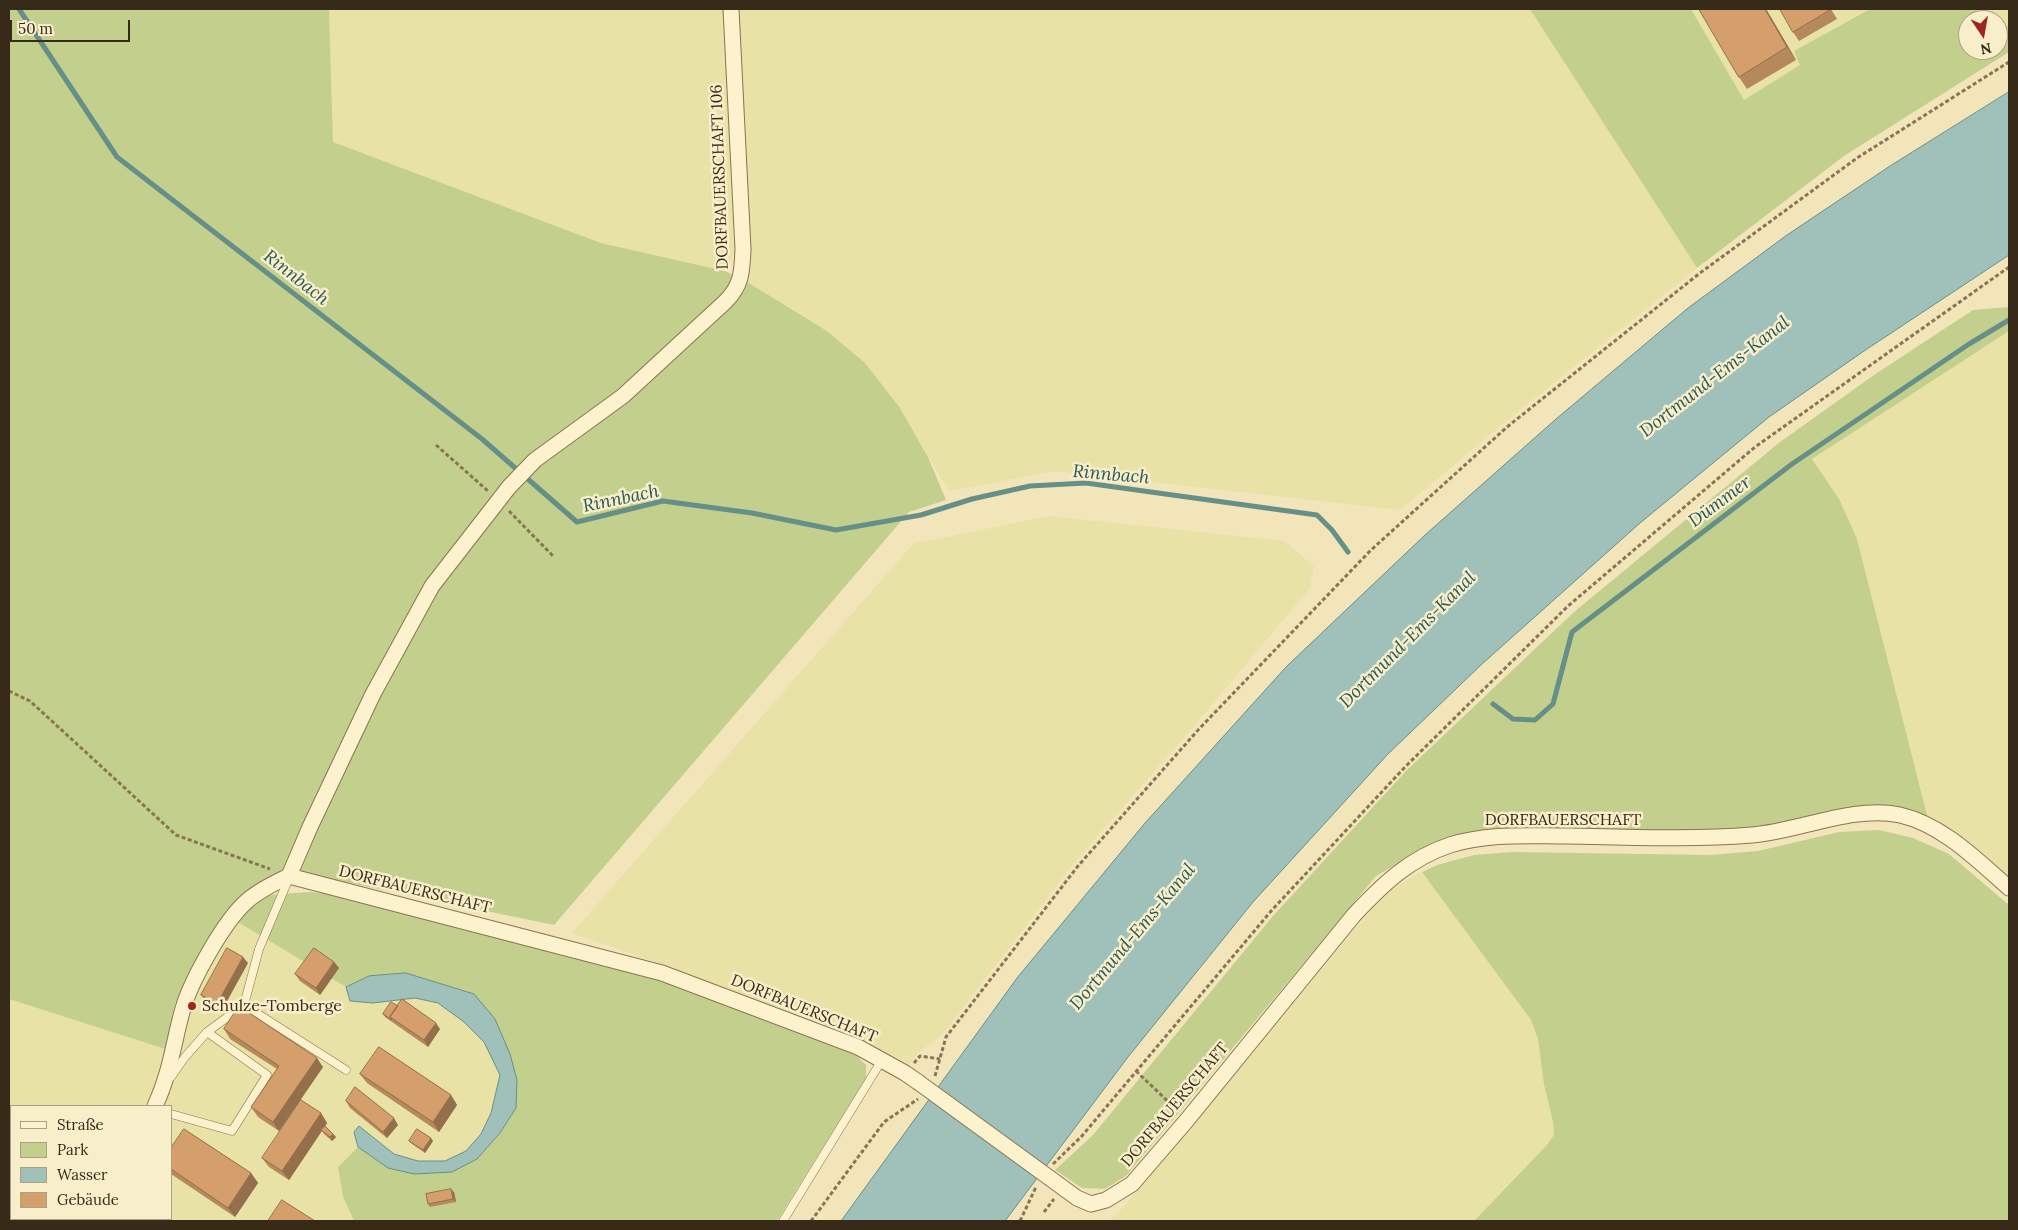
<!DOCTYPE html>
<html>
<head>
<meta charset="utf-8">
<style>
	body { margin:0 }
	#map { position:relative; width:2018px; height:1230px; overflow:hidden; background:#f2e5b9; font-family:Lora,serif }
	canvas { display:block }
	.frame { position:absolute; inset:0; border:10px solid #372a19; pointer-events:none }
	.legend { position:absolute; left:10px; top:1105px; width:162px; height:115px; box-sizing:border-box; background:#f8eeca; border:1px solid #aba083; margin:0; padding:6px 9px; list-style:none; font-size:15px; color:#372a19 }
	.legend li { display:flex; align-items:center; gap:10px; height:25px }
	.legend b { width:25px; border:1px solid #aba083 }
	.north { position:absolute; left:1958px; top:10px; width:50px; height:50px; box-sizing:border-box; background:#f8eeca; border:1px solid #aba083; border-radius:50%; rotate:168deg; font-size:14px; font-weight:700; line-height:20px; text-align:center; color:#372a19 }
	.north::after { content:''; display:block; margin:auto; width:18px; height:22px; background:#9e261d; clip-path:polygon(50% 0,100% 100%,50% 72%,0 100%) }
	.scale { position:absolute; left:10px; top:20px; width:120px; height:22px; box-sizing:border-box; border:2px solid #372a19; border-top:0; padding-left:6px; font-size:15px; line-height:18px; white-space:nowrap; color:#372a19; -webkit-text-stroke:4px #f8eeca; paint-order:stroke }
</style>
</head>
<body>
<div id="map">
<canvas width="2018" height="1230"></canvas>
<div class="frame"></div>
<ul class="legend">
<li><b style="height:6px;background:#fcf2cd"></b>Straße</li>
<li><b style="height:14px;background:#c3d08d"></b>Park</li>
<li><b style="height:14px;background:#9fc1ba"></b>Wasser</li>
<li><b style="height:14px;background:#d49f6b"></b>Gebäude</li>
</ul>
<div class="north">N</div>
<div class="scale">50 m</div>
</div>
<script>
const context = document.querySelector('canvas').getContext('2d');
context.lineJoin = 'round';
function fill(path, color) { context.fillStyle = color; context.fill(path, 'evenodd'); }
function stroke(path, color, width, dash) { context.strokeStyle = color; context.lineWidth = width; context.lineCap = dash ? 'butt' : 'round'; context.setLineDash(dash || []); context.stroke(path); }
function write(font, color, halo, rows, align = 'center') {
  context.font = font + ' Lora,serif'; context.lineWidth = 5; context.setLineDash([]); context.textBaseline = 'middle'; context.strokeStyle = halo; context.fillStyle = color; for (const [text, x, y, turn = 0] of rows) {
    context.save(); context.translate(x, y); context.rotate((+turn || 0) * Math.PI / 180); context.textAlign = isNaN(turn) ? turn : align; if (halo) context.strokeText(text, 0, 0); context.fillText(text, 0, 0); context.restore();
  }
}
fill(new Path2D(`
	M 329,9 L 723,9 L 735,251 L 725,271 L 601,243 L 333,142 Z
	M 735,9 L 1530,9 L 1697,268 L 1504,423 L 1400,510 L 1055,471 L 949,491 L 900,408 L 865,363 L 827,331 L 744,280 Z
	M 1691,9 L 1870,9 L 1794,51 L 1801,65 L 1744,100 Z
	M 1976,9 L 2009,9 L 2009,25 L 1998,31 L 1998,20 L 1982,20 Z
	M 2009,331 L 2009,878 L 1961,836 L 1928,819 L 1857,539 L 1812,459 Z
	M 1048,516 L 1285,541 L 1314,567 L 1310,588 L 1194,726 L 1074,863 L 942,1035 L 918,1053 L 907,1067 L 876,1048 L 661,964 L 572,933 L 913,544 Z
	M 1422,872 L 1531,1020 L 1538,1039 L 1544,1085 L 1553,1122 L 1554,1135 L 1547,1145 L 1474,1221 L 1108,1221 L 1119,1212 L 1387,891 Z
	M 236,921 L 346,987 L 350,1001 L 373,1003 L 415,998 L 438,1003 L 464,1022 L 484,1042 L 500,1075 L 491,1113 L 481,1134 L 466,1151 L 445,1162 L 418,1161 L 394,1154 L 365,1130 L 354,1132 L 358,1147 L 338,1167 L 343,1197 L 354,1221 L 61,1221 L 65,1219 L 171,1219 L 171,1106 L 162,1106 L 170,1090 L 187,1006 L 218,948 Z
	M 9,999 L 165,1049 L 159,1082 L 148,1106 L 11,1106 L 11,1219 L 40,1219 L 33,1221 L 9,1221 Z`), '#e8e2a6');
fill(new Path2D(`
	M 9,9 L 329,9 L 333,142 L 601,243 L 725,271 L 744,280 L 827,331 L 865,363 L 900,408 L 928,457 L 946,500 L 909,512 L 554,925 L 331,879 L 269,884 L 206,943 L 175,1004 L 165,1049 L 9,999 Z
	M 1530,9 L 1691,9 L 1744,100 L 1800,65 L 1794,51 L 1870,9 L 1976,9 L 1982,20 L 1968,20 L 1968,50 L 1998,50 L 1998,31 L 2009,25 L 2009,52 L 1844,156 L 1697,268 Z
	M 2009,307 L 2009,331 L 1812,459 L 1839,499 L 1857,539 L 1928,819 L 1875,807 L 1831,810 L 1753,831 L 1428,846 L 1376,876 L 1126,1176 L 1105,1189 L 1082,1188 L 1055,1170 L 1093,1135 L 1273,916 L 1407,770 L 1574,612 L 1780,442 L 1874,375 L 1973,310 Z
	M 1879,830 L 1913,838 L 1949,854 L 2009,905 L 2009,1221 L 1474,1221 L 1547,1145 L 1554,1135 L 1553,1122 L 1544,1085 L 1538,1039 L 1531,1020 L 1422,872 L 1437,865 L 1474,855 L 1512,852 L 1710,855 L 1758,851 L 1839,832 Z
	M 308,892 L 327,893 L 661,981 L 856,1055 L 866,1065 L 866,1078 L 777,1221 L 354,1221 L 343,1197 L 338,1167 L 358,1147 L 388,1168 L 477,1159 L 500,1133 L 516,1108 L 474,994 L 406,973 L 369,976 L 346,987 L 236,921 L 250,905 L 270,895 Z`), '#c3d08d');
const water = new Path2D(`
	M 2009,92 L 2009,255 L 1864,351 L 1769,417 L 1640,523 L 1482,664 L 1388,754 L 1253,902 L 1128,1057 L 1005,1221 L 841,1221 L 1017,978 L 1145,823 L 1287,666 L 1425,535 L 1556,419 L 1688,308 L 1787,235 L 1890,166 Z
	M 406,973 L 474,994 L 495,1019 L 510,1054 L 517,1080 L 516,1108 L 500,1133 L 477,1159 L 452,1172 L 414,1174 L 388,1168 L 358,1147 L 354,1132 L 359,1126 L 394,1154 L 418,1161 L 445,1161 L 466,1151 L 481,1134 L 491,1113 L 500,1075 L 484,1042 L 464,1022 L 438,1003 L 415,998 L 373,1003 L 350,1001 L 346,987 L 369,976 Z`);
fill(water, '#9fc1ba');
stroke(water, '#668f88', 1);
stroke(new Path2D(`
	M 19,9 L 117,157 L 482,439 L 577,522 L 663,501 L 752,513 L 836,530 L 921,515 L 972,499 L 1030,486 L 1086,483 L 1317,515 L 1332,530 L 1348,552
	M 1493,704 L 1513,719 L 1535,720 L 1553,704 L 1572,632 L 1792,464 L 1969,344 L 2009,320`), '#668f88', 5);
const lane = new Path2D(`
	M 244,1005 L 259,949 L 289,878
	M 171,1077 L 185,1057 L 207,1032 L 244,1005 L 346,1070
	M 171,1114 L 232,1131 L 267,1075 L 207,1032
	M 783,1221 L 882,1060`);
const street = new Path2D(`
	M 289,876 L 662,973 L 858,1047 L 905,1073 L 918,1082
	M 155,1106 C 170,1074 173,1045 182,1012 C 190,982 224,921 247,901 C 259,890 275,883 289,876 L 310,827 L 373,694 L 432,586 L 509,487 L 535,460 L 623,396 L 725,302 C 742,285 742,272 743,249 L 731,9
	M 1051,1179 L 1077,1198 L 1091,1204 L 1106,1200 L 1132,1184 L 1187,1120 L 1354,915 C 1382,885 1410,858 1450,845 C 1488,833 1528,836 1567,836 C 1628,837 1690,840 1752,835 C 1800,831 1853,805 1900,815 C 1943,825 1977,860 2009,888
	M 48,1221 L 55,1219`);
stroke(lane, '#897453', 9);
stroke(street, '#897453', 17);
stroke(new Path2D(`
	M 436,445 L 488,491
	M 509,511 L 554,557
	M 9,691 L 30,701 L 176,835 L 270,869
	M 914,1063 L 920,1056 L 940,1059
	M 1136,1071 L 1178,1111
	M 935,1076 L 946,1037 L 1078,866 L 1199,729 L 1371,550 L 1507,427 L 1700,273 L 1857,158 L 2009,62
	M 1053,1164 L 1081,1137 L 1272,910 L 1405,767 L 1568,606 L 1755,447 L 2009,267
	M 1044,1212 L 1054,1199
	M 811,1221 L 884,1122 L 918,1099
	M 1020,1221 L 1036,1187`), '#897453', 3, [4, 2.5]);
stroke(lane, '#fcf2cd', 8);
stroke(street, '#fcf2cd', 15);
const streetBridge = new Path2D(`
	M 918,1082 L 1051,1179`);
stroke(streetBridge, '#897453', 17, []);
stroke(streetBridge, '#fcf2cd', 15);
fill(new Path2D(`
	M 1699,9 L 1766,9 L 1796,60 L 1747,89 L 1739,77 Z
	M 1831,9 L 1837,19 L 1799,41 L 1793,32 Z
	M 334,962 L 339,968 L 320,995 L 300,981 L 295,974 Z
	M 248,963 L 222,1010 L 206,1001 L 201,995 Z
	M 398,1006 L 440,1029 L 428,1047 L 385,1017 L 383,1014 Z
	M 224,1029 L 323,1067 L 279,1131 L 258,1117 L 251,1107 L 277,1069 L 230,1039 Z
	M 360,1074 L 451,1095 L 457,1105 L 439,1132 L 367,1083 Z
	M 346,1101 L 398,1125 L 387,1138 L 350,1108 Z
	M 321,1113 L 327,1123 L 325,1126 L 336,1137 L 332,1141 L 324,1134 L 322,1131 L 289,1180 L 269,1167 L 262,1158 Z
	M 409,1141 L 433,1141 L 425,1153 L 412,1144 Z
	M 171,1148 L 251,1173 L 258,1183 L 235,1217 L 171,1174 Z
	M 454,1192 L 456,1202 L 430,1207 L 428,1204 Z`), '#b6895c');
fill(new Path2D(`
	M 1765,9 L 1766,9 L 1796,60 L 1787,47 Z
	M 243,957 L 248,963 L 222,1010 L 217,1004 Z
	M 334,962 L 339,968 L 320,995 L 316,988 Z
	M 436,1023 L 440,1029 L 428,1047 L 424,1040 Z
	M 317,1058 L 323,1067 L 279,1131 L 273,1122 Z
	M 451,1095 L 457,1105 L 439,1132 L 433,1122 Z
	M 321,1113 L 327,1123 L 289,1180 L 282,1171 Z
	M 394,1118 L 398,1125 L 387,1138 L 383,1132 Z
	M 333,1134 L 336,1137 L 332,1141 L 330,1137 Z
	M 431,1138 L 433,1141 L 425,1153 L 423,1150 Z
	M 251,1173 L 258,1183 L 235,1217 L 228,1208 Z
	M 451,1189 L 454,1192 L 456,1202 L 453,1199 Z`), '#946f4b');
const building = new Path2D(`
	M 1699,9 L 1765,9 L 1787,47 L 1739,77 Z
	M 1780,9 L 1830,9 L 1830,10 L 1793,32 Z
	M 227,948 L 243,957 L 217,1004 L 201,995 Z
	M 314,948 L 334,962 L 316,988 L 295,974 Z
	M 402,999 L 436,1023 L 424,1040 L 390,1017 Z
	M 391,1002 L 398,1006 L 390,1017 L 392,1020 L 383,1014 Z
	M 239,1006 L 317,1058 L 273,1122 L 251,1107 L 279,1066 L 224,1029 Z
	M 379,1047 L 451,1095 L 433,1122 L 360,1074 Z
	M 355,1087 L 394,1118 L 383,1132 L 346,1101 Z
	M 301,1100 L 321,1113 L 282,1171 L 262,1158 Z
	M 325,1126 L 333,1134 L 330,1137 L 321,1130 Z
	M 184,1129 L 251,1173 L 228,1208 L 171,1169 L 171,1148 Z
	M 417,1129 L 431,1138 L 423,1150 L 409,1141 Z
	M 451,1189 L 453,1199 L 428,1204 L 426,1194 Z
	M 282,1200 L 315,1221 L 268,1221 Z`);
fill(building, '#d49f6b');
stroke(building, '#946f4b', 1);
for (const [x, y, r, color] of [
	[192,1006,5,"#9e261d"]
]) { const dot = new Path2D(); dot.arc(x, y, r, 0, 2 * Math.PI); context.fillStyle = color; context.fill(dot); stroke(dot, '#f8eeca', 2); }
write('16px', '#372a19', '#f8eeca', [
	["DORFBAUERSCHAFT 106",720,177,-92],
	["DORFBAUERSCHAFT",1563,820],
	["DORFBAUERSCHAFT",415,890,14],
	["DORFBAUERSCHAFT",804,1009,22],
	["DORFBAUERSCHAFT",1175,1105,-50]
]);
write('16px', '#372a19', '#f8eeca', [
	["Schulze-Tomberge",202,1006]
], 'left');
write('italic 18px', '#275858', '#f8eeca', [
	["Rinnbach",296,278,38],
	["Dortmund-Ems-Kanal",1715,377,-38],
	["Rinnbach",1111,475,5],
	["Rinnbach",621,499,-12],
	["Dümmer",1720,502,-37],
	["Dortmund-Ems-Kanal",1408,640,-45],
	["Dortmund-Ems-Kanal",1133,937,-50]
]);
</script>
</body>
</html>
